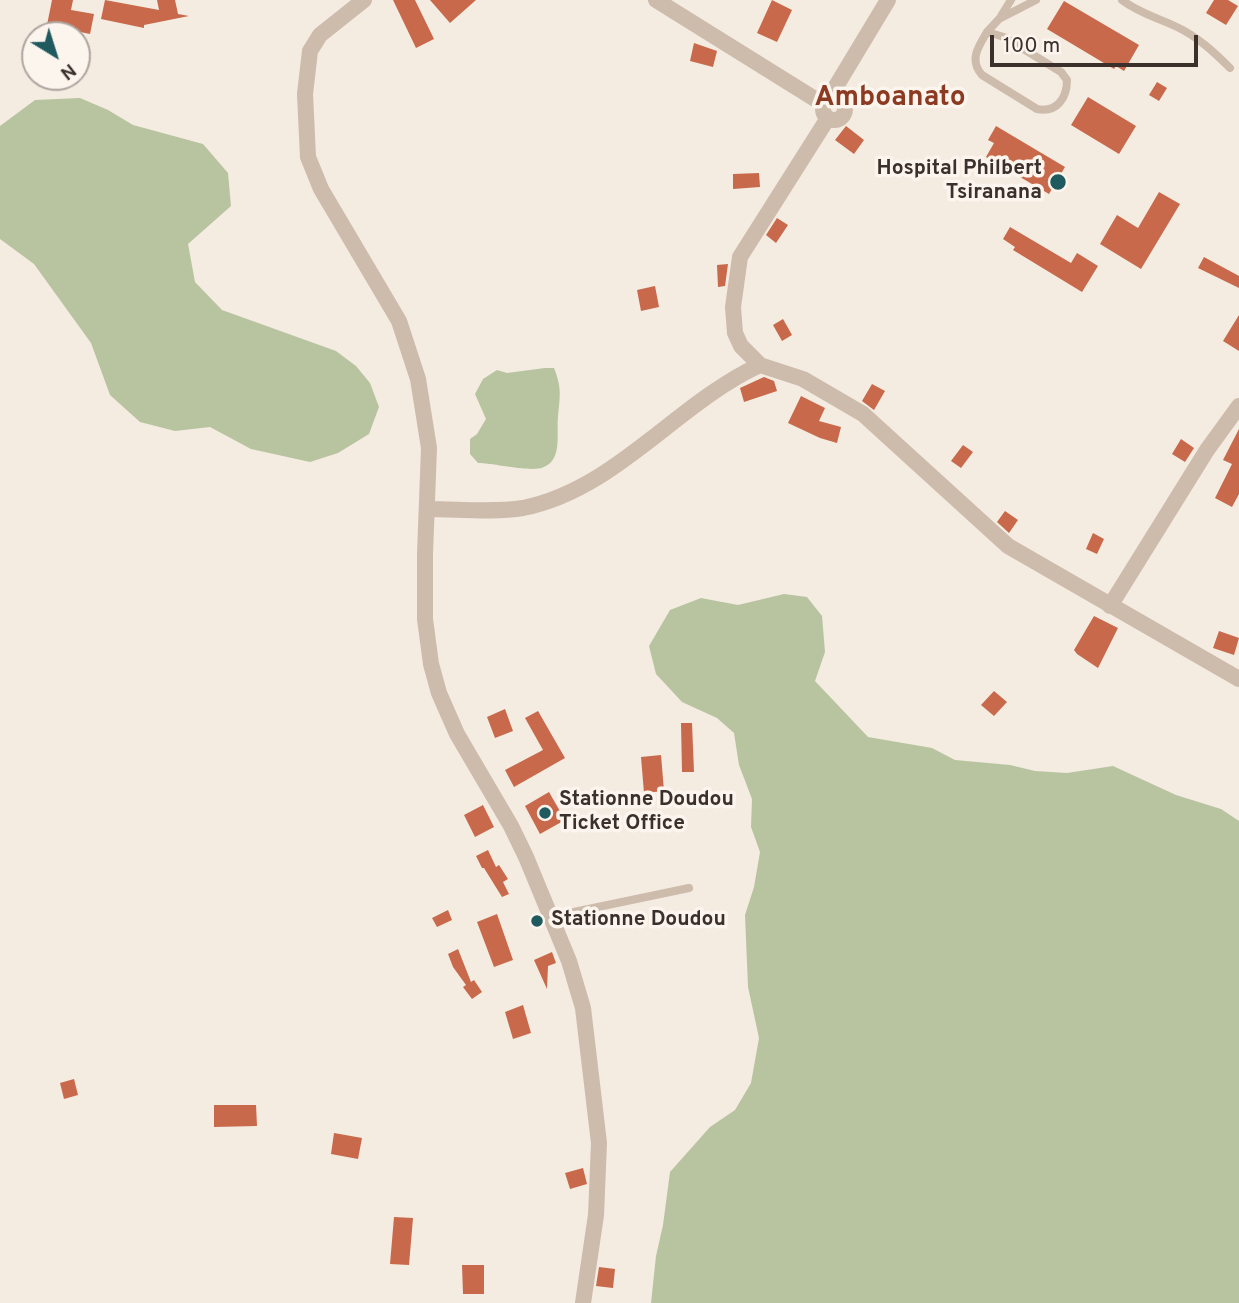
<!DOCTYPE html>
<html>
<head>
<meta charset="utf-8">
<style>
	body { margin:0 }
	#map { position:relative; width:1239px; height:1303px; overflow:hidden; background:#f4ebe1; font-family:Overpass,sans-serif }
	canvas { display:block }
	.north { position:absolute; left:21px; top:21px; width:70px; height:70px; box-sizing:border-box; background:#fbf5ee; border:2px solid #aea6a0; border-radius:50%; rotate:142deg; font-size:19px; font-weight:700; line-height:28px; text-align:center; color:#3b302b }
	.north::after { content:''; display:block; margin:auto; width:24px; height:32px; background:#1f5a5e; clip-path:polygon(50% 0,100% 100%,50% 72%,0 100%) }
	.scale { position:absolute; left:990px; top:35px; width:208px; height:32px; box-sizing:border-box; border:4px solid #3b302b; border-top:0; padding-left:9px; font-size:21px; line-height:24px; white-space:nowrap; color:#3b302b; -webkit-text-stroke:5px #fbf5ee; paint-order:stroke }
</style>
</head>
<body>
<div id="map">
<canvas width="1239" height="1303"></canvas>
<div class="north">N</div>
<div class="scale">100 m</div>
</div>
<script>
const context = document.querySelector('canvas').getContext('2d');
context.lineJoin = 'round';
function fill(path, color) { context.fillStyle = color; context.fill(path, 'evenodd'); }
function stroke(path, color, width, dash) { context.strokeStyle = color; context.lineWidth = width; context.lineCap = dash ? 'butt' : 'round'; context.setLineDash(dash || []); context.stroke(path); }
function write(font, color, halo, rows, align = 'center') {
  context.font = font + ' Overpass,sans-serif'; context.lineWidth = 7; context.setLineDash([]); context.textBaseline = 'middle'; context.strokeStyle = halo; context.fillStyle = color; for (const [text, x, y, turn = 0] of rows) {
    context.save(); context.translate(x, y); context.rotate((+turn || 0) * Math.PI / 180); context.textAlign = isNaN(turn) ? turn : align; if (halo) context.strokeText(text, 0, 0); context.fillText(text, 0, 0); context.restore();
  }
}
fill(new Path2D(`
	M 80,98 L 108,110 L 133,125 L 203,144 L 228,173 L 231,206 L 188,244 L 195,282 L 222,310 L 336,351 L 356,366 L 370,383 L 379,407 L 369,434 L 338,453 L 310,462 L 251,449 L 210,427 L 175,431 L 140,422 L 110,395 L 91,343 L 34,264 L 0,239 L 0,126 L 35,100 Z
	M 545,368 L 554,368 C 562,388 560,396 558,417 C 556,432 563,459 544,467 C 532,473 494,463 478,463 L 470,454 L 470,439 L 477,434 L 486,419 L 475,394 L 483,379 L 497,370 L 507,373 Z
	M 784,594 L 807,597 L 822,616 L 825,652 L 815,681 L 868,737 L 932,748 L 955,760 L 1010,765 L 1035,771 L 1067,773 L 1113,766 L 1176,795 L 1221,809 L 1239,821 L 1239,1303 L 651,1303 L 656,1256 L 663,1225 L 670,1172 L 710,1127 L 735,1110 L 751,1083 L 759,1038 L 748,987 L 745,915 L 754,887 L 760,852 L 751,827 L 752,799 L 739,765 L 734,733 L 717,718 L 682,702 L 656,674 L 649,646 L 670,610 L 701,598 L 738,605 Z`), '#b8c4a0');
fill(new Path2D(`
	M 52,0 L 73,0 L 71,10 L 94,14 L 90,34 L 47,25 Z
	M 105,0 L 159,10 L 157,0 L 175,0 L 178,14 L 189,16 L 144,25 L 144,28 L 101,19 Z
	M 393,0 L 415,0 L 434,39 L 416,48 Z
	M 430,0 L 476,0 L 450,23 Z
	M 772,0 L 792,10 L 777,42 L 757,33 Z
	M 1214,0 L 1228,0 L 1238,6 L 1226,25 L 1206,13 Z
	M 1064,1 L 1139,45 L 1124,71 L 1116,66 L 1114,69 L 1047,29 Z
	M 694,43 L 717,51 L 713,67 L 690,61 Z
	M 1157,82 L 1167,88 L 1159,101 L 1149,95 Z
	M 1088,97 L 1136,126 L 1119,154 L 1071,125 Z
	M 846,126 L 864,140 L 854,154 L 835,140 Z
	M 996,126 L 1065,167 L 1049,194 L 986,157 L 994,143 L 988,140 Z
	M 759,173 L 760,187 L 733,189 L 733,174 Z
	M 1159,192 L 1180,204 L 1141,269 L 1100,244 L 1117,215 L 1138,228 Z
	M 777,218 L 788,225 L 776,243 L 766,235 Z
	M 1010,227 L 1071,263 L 1077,253 L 1098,266 L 1082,292 L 1013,250 L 1015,247 L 1003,239 Z
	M 1204,257 L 1239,276 L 1239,288 L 1198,268 Z
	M 728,264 L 725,286 L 718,287 L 717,265 Z
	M 655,286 L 659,307 L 641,311 L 637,290 Z
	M 1239,315 L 1239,351 L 1223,341 Z
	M 783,319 L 792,335 L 782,341 L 773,325 Z
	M 764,377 L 774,381 L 777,391 L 744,402 L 740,388 Z
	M 872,384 L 885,391 L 874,410 L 862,401 Z
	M 801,396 L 825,408 L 819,421 L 841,427 L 837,443 L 820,438 L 788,423 Z
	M 1239,429 L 1239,494 L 1232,507 L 1215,498 L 1232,464 L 1223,460 Z
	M 1181,439 L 1194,448 L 1185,462 L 1172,454 Z
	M 963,445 L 973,452 L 961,468 L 951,461 Z
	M 1005,511 L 1018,520 L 1009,533 L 997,522 Z
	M 1093,533 L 1104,539 L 1097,554 L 1086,549 Z
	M 1094,616 L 1118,628 L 1098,668 L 1077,654 L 1074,650 Z
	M 1219,631 L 1239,638 L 1234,655 L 1213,648 Z
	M 994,691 L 1007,702 L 994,716 L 981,705 Z
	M 505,709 L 513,731 L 495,738 L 487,717 Z
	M 538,711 L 565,758 L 514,787 L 505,770 L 543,750 L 525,718 Z
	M 681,723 L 692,723 L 694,772 L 682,772 Z
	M 661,755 L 664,791 L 644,793 L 641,757 Z
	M 549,792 L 565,820 L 540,834 L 525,806 Z
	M 483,805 L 494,827 L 475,837 L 464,815 Z
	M 488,850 L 496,867 L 499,865 L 508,879 L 503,882 L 509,894 L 502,897 L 484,868 L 482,868 L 476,856 Z
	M 448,910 L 452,920 L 437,927 L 432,918 Z
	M 497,914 L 513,960 L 494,967 L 477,922 Z
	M 458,949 L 471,982 L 474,980 L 482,992 L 472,999 L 463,987 L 466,985 L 453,967 L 448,954 Z
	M 552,952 L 556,963 L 548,966 L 547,989 L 534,960 Z
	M 523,1005 L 531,1033 L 513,1039 L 505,1012 Z
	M 74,1079 L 78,1095 L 64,1099 L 60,1083 Z
	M 214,1105 L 256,1105 L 257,1126 L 214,1127 Z
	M 334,1133 L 362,1138 L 358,1159 L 331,1154 Z
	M 583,1168 L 587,1184 L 570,1189 L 565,1173 Z
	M 394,1217 L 413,1218 L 409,1265 L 390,1264 Z
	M 462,1265 L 484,1265 L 484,1294 L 463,1294 Z
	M 599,1267 L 615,1269 L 613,1288 L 596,1286 Z`), '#c8694b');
stroke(new Path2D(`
	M 1122,0 C 1139,13 1158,18 1177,27 C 1198,37 1215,53 1230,68
	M 1001,16 L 1011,0
	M 987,32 L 1004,37 L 1061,72 L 1067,80 C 1067,98 1057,113 1037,109 L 982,75 C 969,60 978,47 987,32 Z
	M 987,32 L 999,19 L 1036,0
	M 550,917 L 689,888`), '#cdbbac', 8);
stroke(new Path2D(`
	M 364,0 L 320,35 L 310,51 L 305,94 L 308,157 L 321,189 L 399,321 L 418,379 L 429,448 L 425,554 L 425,619 L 431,664 L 439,693 L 457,734 L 511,826 L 526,857 L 569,961 L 583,1008 L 599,1143 L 596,1215 L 583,1303
	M 656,0 L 823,104
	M823 109a11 11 0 1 1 22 0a11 11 0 1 1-22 0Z
	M 829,98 L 888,0
	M 828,118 L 740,257 L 733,307 L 735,333 L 741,346 L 760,365 L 803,379 L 863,414 L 1008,546 L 1239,679
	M 427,509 C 458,509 493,513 523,508 C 615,490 677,403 760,365
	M 1110,606 L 1207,450 L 1239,406`), '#cdbbac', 16);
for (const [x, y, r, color] of [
	[1058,182,9,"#1f5a5e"],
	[545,813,7,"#1f5a5e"],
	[537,921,7,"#1f5a5e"]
]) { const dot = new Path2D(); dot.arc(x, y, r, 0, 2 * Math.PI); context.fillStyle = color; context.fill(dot); stroke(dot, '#fbf5ee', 2.5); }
write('bold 21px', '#3b302b', '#fbf5ee', [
	["Hospital Philbert",1042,170,"right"],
	["Tsiranana",1042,194,"right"],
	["Stationne Doudou",559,801],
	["Ticket Office",559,825],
	["Stationne Doudou",551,921]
], 'left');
write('bold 28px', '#8c3b22', '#fbf5ee', [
	["Amboanato",890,99]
]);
</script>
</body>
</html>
